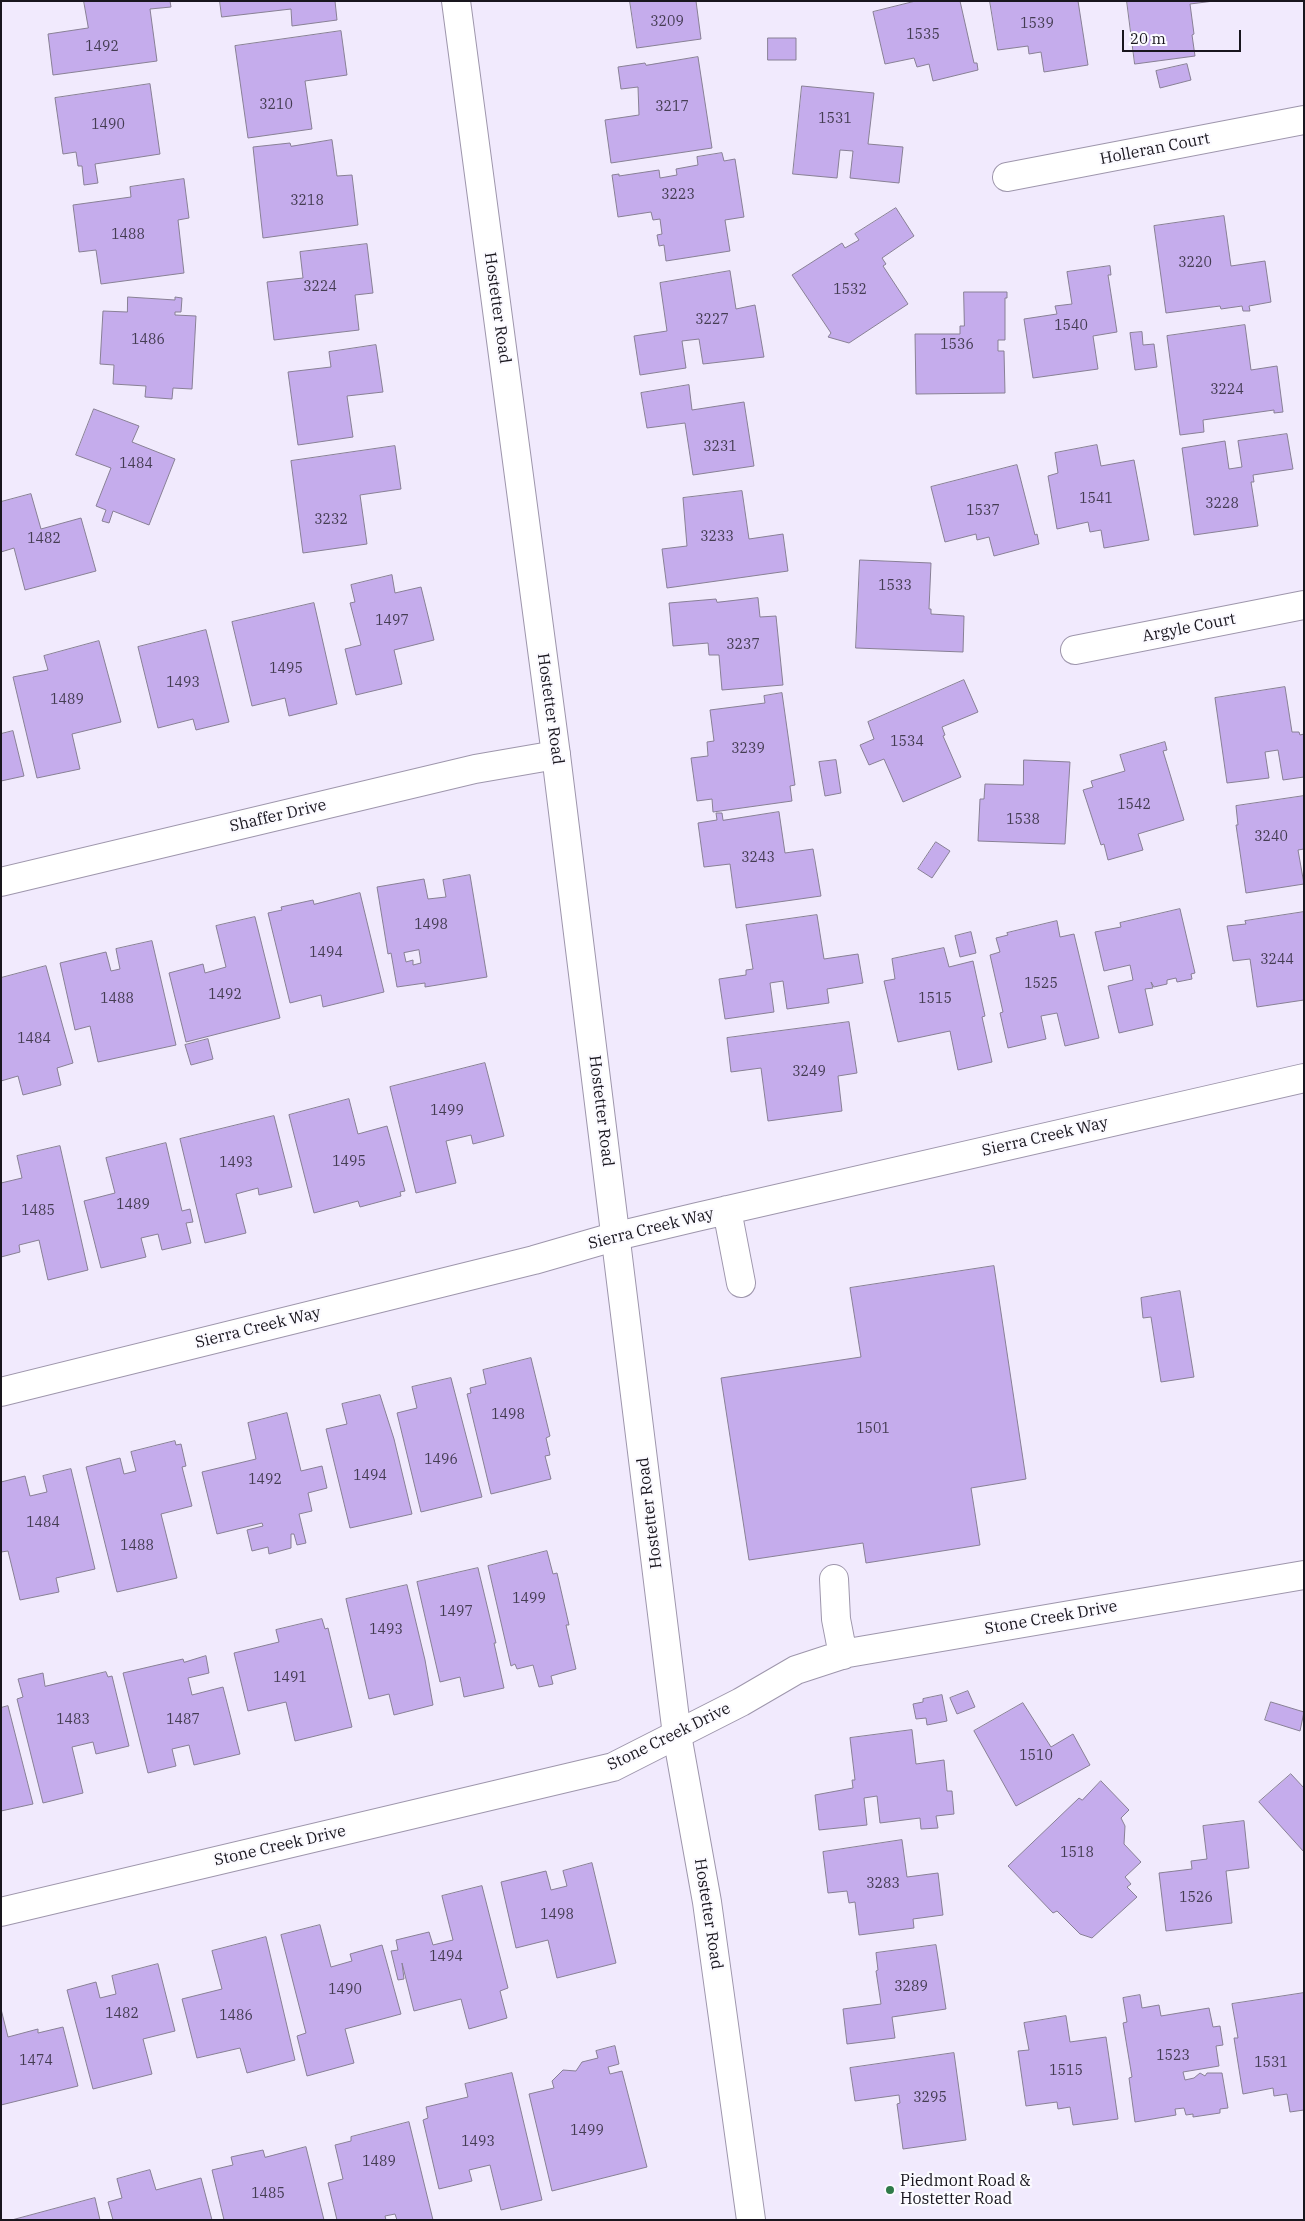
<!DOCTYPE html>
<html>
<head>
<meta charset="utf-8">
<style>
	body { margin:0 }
	#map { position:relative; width:1305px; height:2221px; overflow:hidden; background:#f1eafd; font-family:"IBM Plex Serif",serif }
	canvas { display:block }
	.frame { position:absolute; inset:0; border:2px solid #19161e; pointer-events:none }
	.scale { position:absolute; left:1122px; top:30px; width:119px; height:22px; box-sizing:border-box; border:2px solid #19161e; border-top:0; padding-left:6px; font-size:15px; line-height:18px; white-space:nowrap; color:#19161e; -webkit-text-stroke:4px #fbfaff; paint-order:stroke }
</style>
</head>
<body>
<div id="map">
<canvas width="1305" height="2221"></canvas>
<div class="frame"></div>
<div class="scale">20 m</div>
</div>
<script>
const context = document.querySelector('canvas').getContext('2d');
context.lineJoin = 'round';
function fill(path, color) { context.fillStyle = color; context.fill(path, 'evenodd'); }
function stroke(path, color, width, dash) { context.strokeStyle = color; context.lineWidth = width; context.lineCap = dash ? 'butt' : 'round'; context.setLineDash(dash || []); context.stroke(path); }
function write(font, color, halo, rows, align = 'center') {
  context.font = font + ' "IBM Plex Serif",serif'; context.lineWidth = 4.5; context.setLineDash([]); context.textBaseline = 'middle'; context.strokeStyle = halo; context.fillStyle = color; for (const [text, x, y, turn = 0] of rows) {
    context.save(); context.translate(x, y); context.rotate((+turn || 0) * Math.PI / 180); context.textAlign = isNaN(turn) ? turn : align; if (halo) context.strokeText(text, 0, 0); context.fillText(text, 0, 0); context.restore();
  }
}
const building = new Path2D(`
	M 84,1 L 170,1 L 171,7 L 150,9 L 157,61 L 53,75 L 48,34 L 88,28 Z
	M 220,1 L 335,1 L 337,20 L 292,26 L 291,9 L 222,17 Z
	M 630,1 L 696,1 L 701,39 L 637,48 Z
	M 916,1 L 960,1 L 974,63 L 977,63 L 978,70 L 933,81 L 929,64 L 917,67 L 914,58 L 885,64 L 873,12 Z
	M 990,1 L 1078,1 L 1088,65 L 1044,72 L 1041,52 L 1029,54 L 1028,46 L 998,50 Z
	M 1127,1 L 1214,1 L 1190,4 L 1194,34 L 1192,35 L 1195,56 L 1135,64 Z
	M 341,31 L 347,75 L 305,81 L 312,129 L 248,138 L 235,46 Z
	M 768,38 L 796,38 L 796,60 L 768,60 Z
	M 698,57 L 712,148 L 611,163 L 605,120 L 639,115 L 638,87 L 621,89 L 618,67 L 645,63 L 646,65 Z
	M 1187,64 L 1191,80 L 1160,88 L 1156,71 Z
	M 150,84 L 160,154 L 95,164 L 98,183 L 84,185 L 82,166 L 78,166 L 76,152 L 63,154 L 55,98 Z
	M 802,86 L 874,93 L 868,144 L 903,147 L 899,183 L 850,178 L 853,151 L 840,150 L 837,178 L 793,174 Z
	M 332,140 L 337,176 L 352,175 L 358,225 L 263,238 L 253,147 L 290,143 L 291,146 Z
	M 722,153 L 724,161 L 735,159 L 744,217 L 725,220 L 730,251 L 666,261 L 664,245 L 659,246 L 657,235 L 662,234 L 660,219 L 653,220 L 651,212 L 618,217 L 612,175 L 619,174 L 619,176 L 659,170 L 660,178 L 677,175 L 676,169 L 698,165 L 697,157 Z
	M 184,179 L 189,218 L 178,220 L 184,273 L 101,284 L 96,250 L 79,252 L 73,205 L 131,197 L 130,187 Z
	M 896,208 L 914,236 L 882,258 L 886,264 L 883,266 L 908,304 L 849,343 L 828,337 L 831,333 L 792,275 L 842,243 L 845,248 L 859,240 L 855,234 Z
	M 1224,216 L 1231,266 L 1265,261 L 1271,302 L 1249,306 L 1250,311 L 1243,311 L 1242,306 L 1221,309 L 1220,306 L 1166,313 L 1154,226 Z
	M 367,244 L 373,293 L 355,295 L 359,330 L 274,340 L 267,282 L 303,278 L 300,252 Z
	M 1110,266 L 1111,275 L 1108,275 L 1117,332 L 1093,336 L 1098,369 L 1033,378 L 1024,319 L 1057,314 L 1055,306 L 1072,304 L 1067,272 Z
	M 730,271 L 736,309 L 755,305 L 764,357 L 703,364 L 699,339 L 682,341 L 686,368 L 640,375 L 634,336 L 667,331 L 660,283 Z
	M 964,292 L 1007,292 L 1007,298 L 1005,298 L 1005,340 L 998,340 L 998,351 L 1004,351 L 1005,393 L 916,394 L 915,334 L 960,334 L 960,326 L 964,326 Z
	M 128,297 L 175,300 L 175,297 L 182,298 L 181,312 L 175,312 L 175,315 L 196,316 L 192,389 L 173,388 L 172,399 L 145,397 L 146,386 L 113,384 L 114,365 L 100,364 L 103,311 L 127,312 Z
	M 1245,325 L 1251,370 L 1277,366 L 1283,412 L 1274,413 L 1274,410 L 1203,420 L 1204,432 L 1180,435 L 1167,336 Z
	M 1142,332 L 1143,345 L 1154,344 L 1157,367 L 1135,370 L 1130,333 Z
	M 376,345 L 383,392 L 347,396 L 353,437 L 298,445 L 288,372 L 331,367 L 329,352 Z
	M 689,385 L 692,410 L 744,402 L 754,466 L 693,475 L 685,423 L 647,428 L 641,393 Z
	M 94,409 L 139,426 L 132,442 L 175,459 L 149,525 L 113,511 L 109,523 L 102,521 L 106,510 L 96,506 L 111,468 L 76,455 Z
	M 1287,434 L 1293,469 L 1253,475 L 1254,482 L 1251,482 L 1258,526 L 1194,535 L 1182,448 L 1225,441 L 1229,469 L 1242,467 L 1238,441 Z
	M 1097,445 L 1101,466 L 1134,460 L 1149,540 L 1104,548 L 1101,530 L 1090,532 L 1088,522 L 1057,529 L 1048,476 L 1058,473 L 1055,453 Z
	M 395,446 L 401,489 L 360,495 L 367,544 L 303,553 L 291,461 Z
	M 1017,465 L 1035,535 L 1037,534 L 1039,544 L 994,556 L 989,537 L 977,540 L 976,534 L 945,542 L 931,487 Z
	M 742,491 L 749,539 L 783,534 L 788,571 L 667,588 L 662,549 L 687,546 L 683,498 Z
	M 31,494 L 41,529 L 81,518 L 96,571 L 25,590 L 14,548 L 1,552 L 1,502 Z
	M 860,560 L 931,563 L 929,609 L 931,609 L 931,614 L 964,616 L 963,652 L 856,648 Z
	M 392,575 L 395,593 L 421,587 L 434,640 L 394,650 L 402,684 L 356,695 L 345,649 L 361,645 L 350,603 L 355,602 L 351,585 Z
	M 758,598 L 760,617 L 776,616 L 783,685 L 722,690 L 719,655 L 709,655 L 708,643 L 673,646 L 669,603 L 716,599 L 717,602 Z
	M 314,603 L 337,704 L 289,716 L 285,698 L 252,706 L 232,622 Z
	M 206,630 L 229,722 L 196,730 L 193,719 L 158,728 L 138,647 Z
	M 99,641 L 121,722 L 72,734 L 80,769 L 37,778 L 13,677 L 48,670 L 44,656 Z
	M 964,680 L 978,712 L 942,727 L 945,735 L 943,736 L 961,777 L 903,802 L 884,759 L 869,765 L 860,745 L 874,739 L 868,722 Z
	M 1285,687 L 1292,732 L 1299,732 L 1300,735 L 1304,734 L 1304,777 L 1283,780 L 1278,750 L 1265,752 L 1269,778 L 1227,783 L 1215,698 Z
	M 782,693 L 795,785 L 790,786 L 792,801 L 713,812 L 712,799 L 697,801 L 691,758 L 708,756 L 707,742 L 714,741 L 710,710 L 765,703 L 764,696 Z
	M 13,731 L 24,776 L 1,781 L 1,734 Z
	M 1165,742 L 1167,750 L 1163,751 L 1184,820 L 1138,834 L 1143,850 L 1108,860 L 1104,844 L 1101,845 L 1083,790 L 1093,787 L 1091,781 L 1125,771 L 1120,755 Z
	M 836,760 L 841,793 L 825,796 L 819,762 Z
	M 1024,760 L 1070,762 L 1065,844 L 978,841 L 980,799 L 984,799 L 985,784 L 1023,785 Z
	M 1304,796 L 1304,849 L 1298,850 L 1304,884 L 1246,893 L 1236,825 L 1238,825 L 1236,806 Z
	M 779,812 L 785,853 L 813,849 L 821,896 L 736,908 L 730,864 L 704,867 L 698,823 L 717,820 L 716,813 L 722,813 L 723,820 Z
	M 936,842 L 950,851 L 932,878 L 918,869 Z
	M 470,875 L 487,977 L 425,987 L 425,983 L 397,987 L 391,953 L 388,954 L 377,887 L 424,879 L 428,899 L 446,897 L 443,880 ZM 419,950 L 421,963 L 413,965 L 413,960 L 406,962 L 404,953 Z
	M 360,893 L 384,992 L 323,1007 L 321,995 L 290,1003 L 268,913 L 282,910 L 281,907 L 313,900 L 314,904 Z
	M 1180,909 L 1195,973 L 1191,974 L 1192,979 L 1177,982 L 1176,978 L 1167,980 L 1167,984 L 1154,987 L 1151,982 L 1153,988 L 1145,989 L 1153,1025 L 1119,1033 L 1108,986 L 1133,980 L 1130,965 L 1104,971 L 1095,932 L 1121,927 L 1120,923 Z
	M 1304,912 L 1304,1000 L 1257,1007 L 1250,959 L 1233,961 L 1227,926 L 1246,924 L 1245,921 Z
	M 817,915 L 824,959 L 858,954 L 863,983 L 827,989 L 829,1003 L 787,1009 L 783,981 L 770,983 L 774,1012 L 725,1019 L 719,979 L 746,975 L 746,970 L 753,969 L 746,925 Z
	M 255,917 L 280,1018 L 186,1042 L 169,973 L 203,964 L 205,973 L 226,967 L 216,926 Z
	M 1057,921 L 1060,937 L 1074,934 L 1099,1038 L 1065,1046 L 1057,1013 L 1041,1016 L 1046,1039 L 1008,1048 L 1000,1013 L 1003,1012 L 990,955 L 1000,952 L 996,938 L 1008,935 L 1007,933 Z
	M 971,932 L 976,953 L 960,957 L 955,936 Z
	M 152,941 L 176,1045 L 98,1062 L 90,1026 L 75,1030 L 60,963 L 106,952 L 111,971 L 120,969 L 116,949 Z
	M 944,948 L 949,967 L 973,961 L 985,1016 L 982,1017 L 992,1062 L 958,1070 L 950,1031 L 898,1042 L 884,981 L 895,979 L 892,959 Z
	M 46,966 L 73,1063 L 57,1068 L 61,1085 L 23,1095 L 18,1076 L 1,1081 L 1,978 Z
	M 849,1022 L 857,1073 L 838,1076 L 842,1111 L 768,1121 L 761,1068 L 731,1072 L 727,1038 Z
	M 208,1039 L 213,1059 L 191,1065 L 185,1045 Z
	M 485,1063 L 504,1136 L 473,1144 L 471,1135 L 446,1141 L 456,1183 L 416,1193 L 390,1087 Z
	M 349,1099 L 358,1134 L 387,1126 L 405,1191 L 400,1192 L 401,1196 L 360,1207 L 358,1201 L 314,1213 L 289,1115 Z
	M 274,1116 L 292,1187 L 259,1195 L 258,1188 L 236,1194 L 246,1233 L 205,1243 L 180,1139 Z
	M 166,1143 L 182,1211 L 190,1209 L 193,1222 L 186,1223 L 191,1243 L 162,1250 L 158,1234 L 141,1238 L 146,1257 L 101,1268 L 84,1201 L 115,1193 L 106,1158 Z
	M 60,1146 L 88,1270 L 48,1280 L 39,1240 L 19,1245 L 20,1252 L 1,1257 L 1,1183 L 22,1178 L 17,1156 Z
	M 994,1266 L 1026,1479 L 971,1488 L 980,1545 L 866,1563 L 863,1543 L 749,1560 L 721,1378 L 861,1357 L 850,1288 Z
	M 1180,1291 L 1194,1377 L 1161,1382 L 1151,1317 L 1143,1318 L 1141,1298 Z
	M 531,1358 L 550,1436 L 546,1438 L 550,1455 L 545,1456 L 551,1479 L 491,1494 L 467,1394 L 471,1393 L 470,1388 L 486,1384 L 483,1370 Z
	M 451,1378 L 482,1497 L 421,1512 L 397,1413 L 417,1408 L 412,1387 Z
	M 380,1395 L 394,1439 L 412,1514 L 350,1528 L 326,1429 L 347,1424 L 342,1404 Z
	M 287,1413 L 301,1471 L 322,1466 L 327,1488 L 308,1493 L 312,1511 L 299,1514 L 306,1543 L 297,1545 L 294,1534 L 291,1534 L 291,1548 L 269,1554 L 268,1547 L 252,1551 L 247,1530 L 263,1526 L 262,1523 L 217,1534 L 202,1472 L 256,1459 L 248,1423 Z
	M 175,1441 L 176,1445 L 181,1444 L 186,1466 L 182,1467 L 192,1506 L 161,1514 L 177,1578 L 117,1592 L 86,1467 L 120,1458 L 124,1474 L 136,1471 L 131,1452 Z
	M 71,1469 L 95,1569 L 56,1578 L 59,1592 L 20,1600 L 8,1551 L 1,1552 L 1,1482 L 25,1476 L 30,1496 L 47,1492 L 43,1476 Z
	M 547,1551 L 553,1574 L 557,1573 L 569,1625 L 566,1625 L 576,1669 L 551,1676 L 553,1684 L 539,1687 L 533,1665 L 517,1669 L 515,1664 L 511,1666 L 488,1566 Z
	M 478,1568 L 496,1643 L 494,1643 L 504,1688 L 464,1697 L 460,1677 L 440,1682 L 417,1582 Z
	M 407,1585 L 425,1660 L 433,1705 L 394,1715 L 389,1694 L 369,1699 L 346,1599 Z
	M 322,1619 L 325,1629 L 328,1628 L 352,1727 L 295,1741 L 286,1702 L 248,1711 L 234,1653 L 279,1642 L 276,1630 Z
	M 206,1656 L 209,1673 L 188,1678 L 192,1695 L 223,1687 L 240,1754 L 194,1765 L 189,1745 L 172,1749 L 176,1766 L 148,1773 L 123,1673 L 183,1659 L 184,1662 Z
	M 106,1672 L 108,1677 L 112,1676 L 129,1746 L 96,1754 L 93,1742 L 72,1747 L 83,1793 L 43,1803 L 17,1699 L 23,1697 L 18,1679 L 43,1673 L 45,1686 Z
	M 968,1691 L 975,1707 L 957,1714 L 950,1698 Z
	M 942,1695 L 947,1721 L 927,1725 L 926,1718 L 916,1719 L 913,1704 L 923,1702 L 923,1699 Z
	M 1271,1702 L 1304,1712 L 1300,1731 L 1265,1720 Z
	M 1023,1703 L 1051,1747 L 1073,1734 L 1090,1765 L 1016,1806 L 974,1731 Z
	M 8,1706 L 33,1804 L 1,1811 L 1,1708 Z
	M 912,1730 L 916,1764 L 944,1760 L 947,1791 L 952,1791 L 954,1814 L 936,1816 L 938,1828 L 921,1829 L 920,1818 L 880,1823 L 877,1796 L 864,1798 L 867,1825 L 819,1830 L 815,1795 L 853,1788 L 852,1780 L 855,1780 L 850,1738 Z
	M 1291,1774 L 1304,1788 L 1304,1852 L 1259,1802 Z
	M 1101,1781 L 1129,1810 L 1121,1818 L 1125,1826 L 1124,1844 L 1141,1862 L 1125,1877 L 1131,1884 L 1127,1887 L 1137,1897 L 1092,1938 L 1080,1934 L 1057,1911 L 1053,1913 L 1008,1866 L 1079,1798 L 1082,1800 Z
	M 1244,1821 L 1249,1868 L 1226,1871 L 1232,1923 L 1166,1931 L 1159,1873 L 1192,1869 L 1191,1861 L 1207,1859 L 1203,1826 Z
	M 902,1840 L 907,1877 L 938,1873 L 943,1915 L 913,1919 L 914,1928 L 859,1935 L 855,1902 L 849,1903 L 847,1891 L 828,1893 L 823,1852 Z
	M 592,1863 L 616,1963 L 557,1978 L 548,1940 L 516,1948 L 501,1882 L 546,1871 L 551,1890 L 567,1886 L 563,1871 Z
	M 482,1886 L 508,1988 L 500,1991 L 507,2018 L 469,2029 L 461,1999 L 414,2011 L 402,1963 L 404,1979 L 398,1980 L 391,1951 L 398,1950 L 396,1940 L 429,1932 L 433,1945 L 453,1940 L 442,1896 Z
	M 320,1925 L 331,1967 L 352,1961 L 350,1954 L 382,1945 L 401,2014 L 345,2029 L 354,2063 L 307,2076 L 297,2036 L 306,2033 L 281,1935 Z
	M 266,1937 L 295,2060 L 247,2073 L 240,2048 L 197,2058 L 182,1999 L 222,1989 L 212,1951 Z
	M 936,1945 L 946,2009 L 892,2017 L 895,2038 L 847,2044 L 843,2009 L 881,2004 L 876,1971 L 878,1970 L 876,1953 Z
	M 158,1964 L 175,2031 L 143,2039 L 152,2074 L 93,2089 L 67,1990 L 96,1982 L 100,1998 L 116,1994 L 112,1976 Z
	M 1304,1993 L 1304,2110 L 1290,2112 L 1287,2094 L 1274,2096 L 1273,2088 L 1243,2094 L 1234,2038 L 1238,2038 L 1232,2004 Z
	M 1140,1995 L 1142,2008 L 1159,2005 L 1161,2016 L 1209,2008 L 1213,2027 L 1220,2026 L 1223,2045 L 1216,2046 L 1219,2066 L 1183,2072 L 1185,2080 L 1194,2078 L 1200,2073 L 1205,2076 L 1207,2073 L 1222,2073 L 1228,2108 L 1220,2109 L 1220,2113 L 1193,2117 L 1193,2114 L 1186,2115 L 1184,2108 L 1175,2109 L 1176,2115 L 1135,2122 L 1129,2078 L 1132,2077 L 1123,2023 L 1127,2022 L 1123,1998 Z
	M 1,2009 L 8,2037 L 38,2029 L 38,2033 L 63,2027 L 78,2086 L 1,2105 Z
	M 1066,2016 L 1070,2042 L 1106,2037 L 1118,2119 L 1073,2125 L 1070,2107 L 1058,2109 L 1057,2102 L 1026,2106 L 1018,2051 L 1029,2050 L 1024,2023 Z
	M 615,2046 L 619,2064 L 608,2067 L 610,2074 L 622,2071 L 647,2167 L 552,2191 L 529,2094 L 554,2088 L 552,2081 L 563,2070 L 576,2071 L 582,2062 L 598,2058 L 596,2051 Z
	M 954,2053 L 966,2140 L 903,2149 L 897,2104 L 900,2103 L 899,2095 L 855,2101 L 850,2068 Z
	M 512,2073 L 542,2200 L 501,2210 L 490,2165 L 469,2170 L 472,2181 L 439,2189 L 423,2120 L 428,2118 L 426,2107 L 468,2097 L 465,2084 Z
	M 409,2122 L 433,2220 L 397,2220 L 395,2214 L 385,2216 L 386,2220 L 337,2220 L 328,2183 L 343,2179 L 335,2145 L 351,2141 L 351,2137 Z
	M 306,2147 L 324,2220 L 224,2220 L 212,2170 L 233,2165 L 231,2157 L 263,2150 L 265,2157 Z
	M 150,2170 L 156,2190 L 201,2178 L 212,2220 L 113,2220 L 108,2202 L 122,2198 L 117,2179 Z
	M 95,2198 L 100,2220 L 12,2220 Z`);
fill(building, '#c5acec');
stroke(building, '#888095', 1);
const minor = new Path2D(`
	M 1007,177 L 1304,120
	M 1075,650 L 1304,605
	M 1,882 L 475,769 L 556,755
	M 727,1210 L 741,1283
	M 1,1392 L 534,1260 L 617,1236 L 697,1217 L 1304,1078
	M 834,1579 L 836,1619 L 843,1655
	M 1,1912 L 613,1767 L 741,1702 L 796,1670 L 848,1653 L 1304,1575`);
const major = new Path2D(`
	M 456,1 L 556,755 L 677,1735 L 707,1902 L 751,2220`);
stroke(minor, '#9e96ac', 30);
stroke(major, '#9e96ac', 30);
stroke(minor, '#fff', 28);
stroke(major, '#fff', 28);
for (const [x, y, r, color] of [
	[890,2190,5,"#2e7a48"]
]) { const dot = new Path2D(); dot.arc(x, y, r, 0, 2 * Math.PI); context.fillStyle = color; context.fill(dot); stroke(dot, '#fbfaff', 2); }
write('14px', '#443c52', null, [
	["3209",667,22],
	["1539",1037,24],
	["1535",923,35],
	["1492",102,47],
	["3210",276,105],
	["3217",672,107],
	["1531",835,119],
	["1490",108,125],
	["3223",678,195],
	["3218",307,201],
	["1488",128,235],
	["3220",1195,263],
	["3224",320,287],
	["1532",850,290],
	["3227",712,320],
	["1540",1071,326],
	["1486",148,340],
	["1536",957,345],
	["3224",1227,390],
	["3231",720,447],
	["1484",136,464],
	["1541",1096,499],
	["3228",1222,504],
	["1537",983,511],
	["3232",331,520],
	["3233",717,537],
	["1482",44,539],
	["1533",895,586],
	["1497",392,621],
	["3237",743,645],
	["1495",286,669],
	["1493",183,683],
	["1489",67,700],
	["1534",907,742],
	["3239",748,749],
	["1542",1134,805],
	["1538",1023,820],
	["3240",1271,837],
	["3243",758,858],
	["1498",431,925],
	["1494",326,953],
	["3244",1277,960],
	["1525",1041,984],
	["1492",225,995],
	["1488",117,999],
	["1515",935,999],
	["1484",34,1039],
	["3249",809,1072],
	["1499",447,1111],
	["1495",349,1162],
	["1493",236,1163],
	["1489",133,1205],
	["1485",38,1211],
	["1498",508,1415],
	["1501",873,1429],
	["1496",441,1460],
	["1494",370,1476],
	["1492",265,1480],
	["1484",43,1523],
	["1488",137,1546],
	["1499",529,1599],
	["1497",456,1612],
	["1493",386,1630],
	["1491",290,1678],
	["1483",73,1720],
	["1487",183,1720],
	["1510",1036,1756],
	["1518",1077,1853],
	["3283",883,1884],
	["1526",1196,1898],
	["1498",557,1915],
	["1494",446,1957],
	["3289",911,1987],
	["1490",345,1990],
	["1482",122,2014],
	["1486",236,2016],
	["1523",1173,2056],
	["1474",36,2061],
	["1531",1271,2063],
	["1515",1066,2071],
	["3295",930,2098],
	["1499",587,2131],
	["1493",478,2142],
	["1489",379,2162],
	["1485",268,2194]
]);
write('16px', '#19161e', '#fbfaff', [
	["Holleran Court",1155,149,-11],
	["Hostetter Road",497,308,82],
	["Argyle Court",1189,628,-11],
	["Hostetter Road",550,709,82],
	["Shaffer Drive",278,816,-13],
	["Hostetter Road",601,1111,83],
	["Sierra Creek Way",1045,1137,-13],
	["Sierra Creek Way",651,1229,-14],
	["Sierra Creek Way",258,1328,-14],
	["Hostetter Road",650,1513,-97],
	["Stone Creek Drive",1051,1618,-10],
	["Stone Creek Drive",669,1737,-26],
	["Stone Creek Drive",280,1846,-13],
	["Hostetter Road",708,1914,81]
]);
write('16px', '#19161e', '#fbfaff', [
	["Piedmont Road &",900,2181],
	["Hostetter Road",900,2199]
], 'left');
</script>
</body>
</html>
